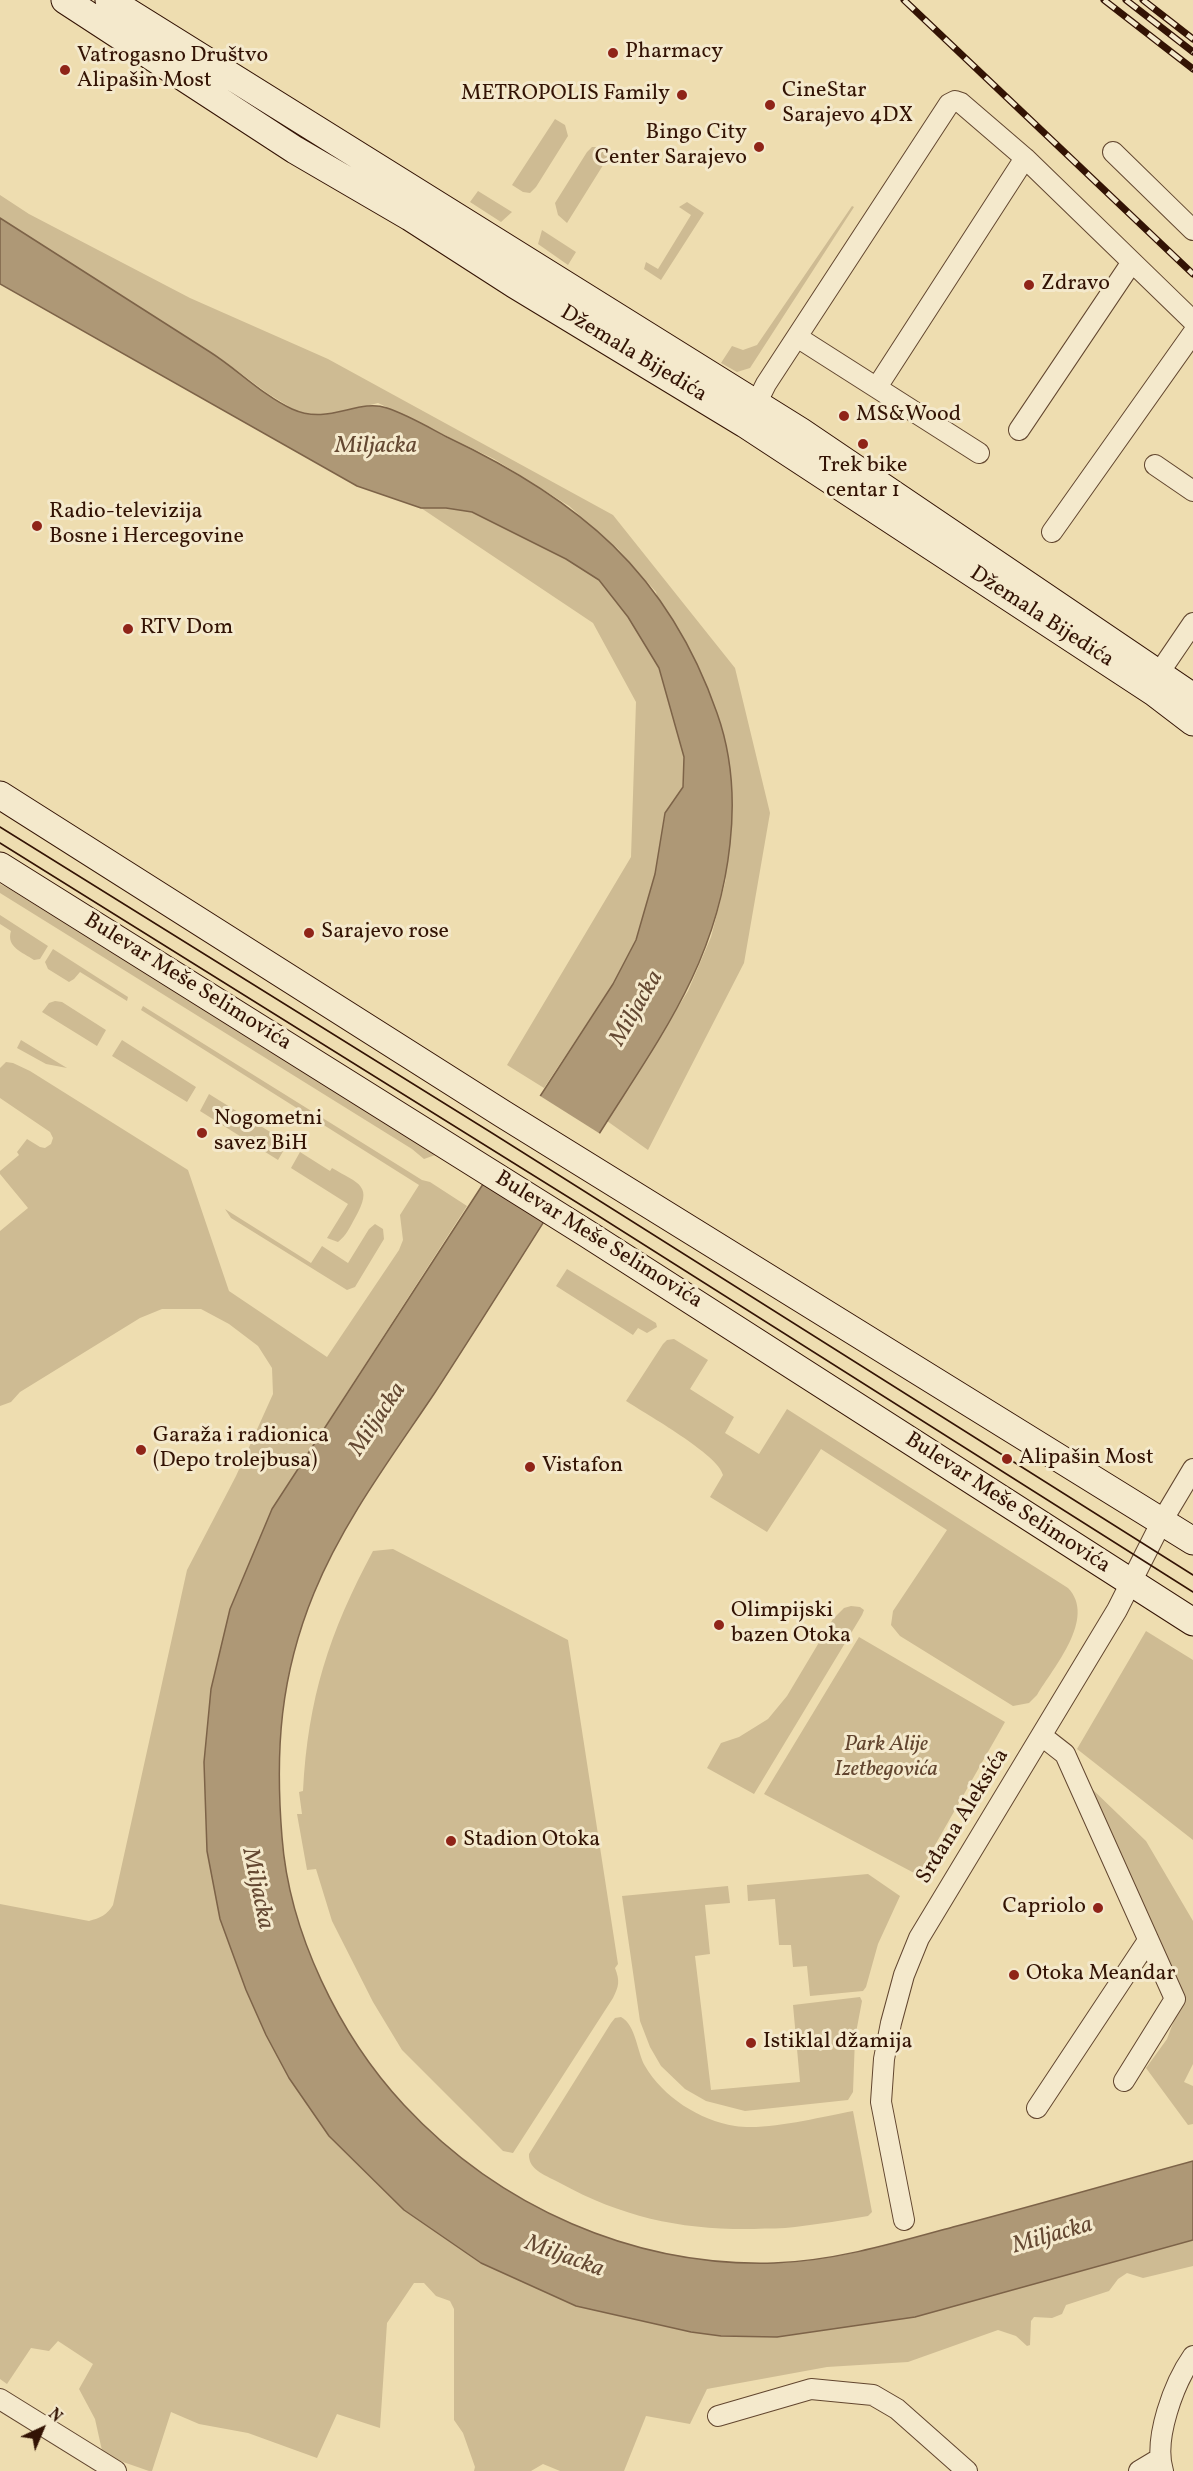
<!DOCTYPE html>
<html>
<head>
<meta charset="utf-8">
<style>
	body { margin:0 }
	#map { position:relative; width:1193px; height:2471px; overflow:hidden; background:#eeddb0; font-family:Vollkorn,serif }
	canvas { display:block }
	.north { position:absolute; left:12px; top:2399px; width:60px; height:60px; -webkit-text-stroke:4px #f4e9cc; paint-order:stroke; rotate:44deg; font-size:16px; font-weight:700; line-height:24px; text-align:center; color:#331304 }
	.north::after { content:''; display:block; margin:auto; width:21px; height:27px; background:#331304; clip-path:polygon(50% 0,100% 100%,50% 72%,0 100%) }
</style>
</head>
<body>
<div id="map">
<canvas width="1193" height="2471"></canvas>
<div class="north">N</div>
</div>
<script>
const context = document.querySelector('canvas').getContext('2d');
context.lineJoin = 'round';
function fill(path, color) { context.fillStyle = color; context.fill(path, 'evenodd'); }
function stroke(path, color, width, dash) { context.strokeStyle = color; context.lineWidth = width; context.lineCap = dash ? 'butt' : 'round'; context.setLineDash(dash || []); context.stroke(path); }
function write(font, color, halo, rows, align = 'center') {
  context.font = font + ' Vollkorn,serif'; context.lineWidth = 6; context.setLineDash([]); context.textBaseline = 'middle'; context.strokeStyle = halo; context.fillStyle = color; for (const [text, x, y, turn = 0] of rows) {
    context.save(); context.translate(x, y); context.rotate((+turn || 0) * Math.PI / 180); context.textAlign = isNaN(turn) ? turn : align; if (halo) context.strokeText(text, 0, 0); context.fillText(text, 0, 0); context.restore();
  }
}
fill(new Path2D(`
	M 555,119 L 565,125 L 568,136 L 536,187 L 530,193 L 523,192 L 512,185 Z
	M 592,147 L 600,147 L 610,154 L 567,223 L 558,215 L 555,203 L 587,152 Z
	M 478,191 L 512,212 L 501,222 L 470,202 Z
	M 0,195 L 29,214 L 190,298 L 328,359 L 613,515 L 735,668 L 770,813 L 744,963 L 648,1150 L 607,1121 L 688,991 L 711,937 L 726,879 L 656,592 L 618,549 L 569,506 L 494,459 L 378,403 L 328,416 L 298,412 L 267,393 L 220,358 L 0,218 Z
	M 687,202 L 704,213 L 661,280 L 644,269 L 646,262 L 658,269 L 691,215 L 679,207 Z
	M 852,206 L 854,207 L 750,368 L 737,372 L 721,363 L 732,346 L 743,350 L 757,345 Z
	M 542,230 L 576,252 L 568,265 L 538,244 Z
	M 421,508 L 446,508 L 472,512 L 566,559 L 599,580 L 628,617 L 659,668 L 684,757 L 683,787 L 665,813 L 655,874 L 636,940 L 613,984 L 544,1088 L 507,1065 L 631,857 L 636,702 L 593,623 Z
	M 0,884 L 8,888 L 438,1154 L 424,1159 L 412,1149 L 0,893 Z
	M 0,915 L 48,946 L 40,959 L 34,960 C 22,952 6,947 11,931 L 0,924 Z
	M 53,949 L 128,997 L 127,1001 L 80,972 L 74,979 L 69,982 L 48,969 L 45,962 Z
	M 55,1001 L 62,1002 L 106,1030 L 97,1046 L 42,1012 L 49,1003 Z
	M 143,1006 L 422,1180 L 430,1182 L 467,1206 L 272,1509 L 230,1609 L 211,1689 L 204,1762 L 207,1851 L 220,1919 L 246,1990 L 266,2035 L 576,2306 L 691,2332 L 721,2336 L 777,2337 L 915,2317 L 1193,2240 L 1193,2266 L 1143,2278 L 1127,2273 L 1118,2279 L 1109,2291 L 1066,2305 L 1062,2314 L 1052,2318 L 1034,2317 L 1031,2321 L 1030,2345 L 1027,2346 L 1016,2336 L 998,2330 L 908,2362 L 827,2367 L 707,2389 L 690,2424 L 646,2416 L 624,2471 L 560,2471 L 543,2464 L 531,2471 L 474,2471 L 475,2467 L 463,2433 L 454,2420 L 454,2309 L 450,2301 L 436,2296 L 424,2283 L 414,2283 L 387,2323 L 380,2428 L 337,2414 L 317,2458 L 248,2433 L 199,2424 L 171,2412 L 152,2471 L 149,2471 L 103,2455 L 95,2419 L 79,2389 L 93,2364 L 58,2341 L 49,2351 L 31,2348 L 7,2384 L 0,2379 L 0,1904 L 89,1921 C 100,1918 107,1915 113,1905 L 187,1570 L 236,1476 L 273,1394 L 272,1368 L 258,1346 L 229,1324 L 201,1309 L 162,1309 L 140,1318 L 20,1392 L 11,1402 L 0,1406 L 0,1231 L 28,1208 L 0,1174 L 0,1171 L 19,1155 L 17,1152 L 27,1139 L 40,1147 L 45,1148 L 51,1144 L 53,1138 L 50,1132 L 0,1098 L 0,1068 L 6,1062 L 13,1063 L 30,1071 L 188,1170 L 229,1291 L 327,1357 L 399,1250 L 403,1240 L 400,1215 L 419,1185 L 141,1010 Z
	M 21,1040 L 67,1068 L 46,1064 L 17,1048 Z
	M 122,1040 L 196,1087 L 187,1102 L 112,1056 Z
	M 209,1094 L 288,1143 L 278,1160 L 200,1111 Z
	M 300,1152 L 330,1171 L 332,1168 C 359,1184 374,1185 355,1218 C 350,1227 346,1236 338,1242 L 327,1238 L 348,1204 L 291,1168 Z
	M 225,1209 L 311,1263 L 322,1246 L 348,1263 L 369,1229 L 375,1224 L 383,1229 L 384,1239 L 355,1287 L 347,1290 L 231,1218 Z
	M 567,1269 L 656,1323 L 657,1327 L 647,1333 L 638,1328 L 633,1335 L 556,1286 Z
	M 674,1339 L 708,1360 L 690,1389 L 734,1417 L 725,1433 L 759,1454 L 787,1409 L 1068,1588 C 1097,1618 1053,1668 1037,1695 L 1029,1703 L 1013,1706 L 900,1636 L 891,1625 L 893,1611 L 947,1530 L 821,1449 L 767,1532 L 710,1497 L 723,1475 C 719,1455 646,1414 626,1401 L 663,1344 L 667,1340 Z
	M 393,1549 L 568,1640 L 618,1964 L 615,1968 C 620,1981 619,1986 613,1998 L 513,2153 L 503,2151 L 402,2050 L 373,2002 L 332,1921 L 316,1869 L 307,1870 L 297,1814 L 302,1814 L 299,1792 L 303,1791 C 308,1698 329,1633 373,1551 Z
	M 851,1606 L 860,1607 L 864,1610 L 862,1615 L 754,1794 L 707,1768 L 721,1743 L 739,1737 L 768,1719 L 787,1696 L 833,1619 L 844,1608 Z
	M 1146,1631 L 1193,1660 L 1193,1840 L 1077,1749 Z
	M 859,1637 L 1005,1722 L 918,1875 L 764,1794 Z
	M 1090,1787 L 1146,1841 L 1193,1921 L 1193,2064 L 1184,2082 L 1193,2086 L 1193,2124 L 1188,2125 L 1146,2068 L 1167,2039 L 1184,1994 Z
	M 868,1874 L 900,1896 L 878,1944 L 866,1987 L 863,1991 L 810,1996 L 807,1966 L 793,1967 L 791,1945 L 779,1945 L 775,1899 L 748,1901 L 747,1885 Z
	M 728,1886 L 730,1903 L 705,1905 L 710,1954 L 695,1956 L 711,2090 L 800,2082 L 793,2005 L 860,1997 L 862,2001 L 855,2038 L 853,2092 L 848,2100 L 745,2111 L 706,2101 L 685,2089 L 661,2066 L 650,2047 L 640,2021 L 622,1896 Z
	M 621,2017 C 636,2025 637,2052 645,2066 C 663,2097 699,2120 735,2126 C 767,2131 820,2117 853,2111 L 872,2212 L 868,2216 C 844,2220 820,2224 795,2227 C 782,2229 768,2228 754,2229 C 682,2230 624,2218 560,2183 C 548,2176 528,2171 529,2154 L 611,2023 L 615,2018 Z`), '#cebb93');
const water = new Path2D(`
	M 0,218 C 70,263 140,307 210,352 C 237,369 262,395 292,409 C 329,426 357,398 387,408 C 408,415 428,427 447,437 C 578,499 668,572 717,713 C 732,755 735,799 730,844 C 717,966 657,1041 594,1142 C 541,1226 488,1311 434,1394 C 391,1458 343,1522 314,1593 C 280,1676 275,1750 282,1837 C 289,1932 339,2035 404,2105 C 499,2207 633,2267 774,2263 C 834,2261 895,2243 953,2227 C 1033,2206 1113,2183 1193,2161 L 1193,2240 L 915,2317 L 777,2337 L 721,2336 L 691,2332 L 576,2306 L 481,2263 L 404,2210 L 329,2136 L 289,2078 L 266,2035 L 246,1990 L 220,1919 L 207,1851 L 204,1762 L 211,1689 L 230,1609 L 272,1509 L 613,984 L 636,940 L 655,874 L 665,813 L 683,787 L 684,757 L 659,668 L 628,617 L 599,580 L 566,559 L 472,512 L 446,508 L 421,508 L 357,486 L 0,284 Z`);
fill(water, '#ae9876');
stroke(water, '#7d6348', 1.5);
fill(new Path2D(`
	M 537,1094 L 602,1135 L 546,1224 L 479,1182 Z`), '#eeddb0');
const street = new Path2D(`
	M 1113,152 L 1193,230
	M 797,337 L 979,453
	M 877,387 L 1025,158
	M 751,414 L 766,384 L 949,104 L 955,101 L 961,103 L 1025,158 L 1193,321
	M 1019,430 L 1132,262
	M 1155,465 L 1193,491
	M 1052,532 L 1193,333
	M 1159,673 L 1193,623
	M 1042,1736 L 1065,1754 L 1175,1999 L 1124,2081
	M 1037,2108 L 1147,1942
	M 904,2220 L 881,2102 L 884,2059 L 891,2023 L 904,1975 L 919,1938 L 1117,1610 L 1162,1521 L 1193,1469
	M 0,2399 L 116,2471
	M 718,2416 L 811,2389 L 873,2395 L 897,2409 L 967,2471
	M 1139,2471 L 1159,2459
	M 1163,2471 C 1153,2439 1174,2383 1193,2356`);
const secondary = new Path2D(`
	M 65,0 L 295,150 L 410,217 L 514,284 L 745,424 L 1155,693 L 1193,722
	M 109,0 L 800,431 L 1193,697
	M 0,795 L 503,1114 L 1193,1541
	M 0,866 L 586,1233 L 1193,1622`);
stroke(street, '#62462f', 22);
stroke(secondary, '#331304', 29);
stroke(street, '#f4e9cc', 20);
stroke(secondary, '#f4e9cc', 27);
stroke(new Path2D(`
	M 0,827 L 492,1133 L 1193,1575
	M 0,843 L 597,1215 L 1193,1592`), '#331304', 1.5);
const rail = new Path2D(`
	M 904,0 L 1193,274
	M 1104,0 L 1193,69
	M 1126,0 L 1193,52
	M 1143,0 L 1193,39`);
stroke(rail, '#331304', 7);
stroke(rail, '#f4e9cc', 4.5, [14]);
for (const [x, y, r, color] of [
	[613,53,6,"#8f2418"],
	[65,70,6,"#8f2418"],
	[682,95,6,"#8f2418"],
	[770,105,6,"#8f2418"],
	[759,147,6,"#8f2418"],
	[1029,285,6,"#8f2418"],
	[844,416,6,"#8f2418"],
	[863,444,6,"#8f2418"],
	[37,526,6,"#8f2418"],
	[128,629,6,"#8f2418"],
	[309,933,6,"#8f2418"],
	[202,1133,6,"#8f2418"],
	[141,1450,6,"#8f2418"],
	[1007,1459,6,"#8f2418"],
	[530,1467,6,"#8f2418"],
	[719,1625,6,"#8f2418"],
	[451,1841,6,"#8f2418"],
	[1098,1908,6,"#8f2418"],
	[1014,1975,6,"#8f2418"],
	[751,2043,6,"#8f2418"]
]) { const dot = new Path2D(); dot.arc(x, y, r, 0, 2 * Math.PI); context.fillStyle = color; context.fill(dot); stroke(dot, '#f4e9cc', 2); }
write('22px', '#331304', '#f4e9cc', [
	["Pharmacy",625,53],
	["Vatrogasno Društvo",77,57],
	["Alipašin Most",77,82],
	["CineStar",782,92],
	["Sarajevo 4DX",782,117],
	["METROPOLIS Family",670,95,"right"],
	["Bingo City",747,134,"right"],
	["Center Sarajevo",747,159,"right"],
	["Zdravo",1041,285],
	["MS&Wood",856,416],
	["Trek bike",863,467,"center"],
	["centar 1",863,492,"center"],
	["Radio-televizija",49,513],
	["Bosne i Hercegovine",49,538],
	["RTV Dom",140,629],
	["Sarajevo rose",321,933],
	["Nogometni",214,1120],
	["savez BiH",214,1145],
	["Garaža i radionica",153,1437],
	["(Depo trolejbusa)",153,1462],
	["Alipašin Most",1019,1459],
	["Vistafon",542,1467],
	["Olimpijski",731,1612],
	["bazen Otoka",731,1637],
	["Stadion Otoka",463,1841],
	["Capriolo",1086,1908,"right"],
	["Otoka Meandar",1026,1975],
	["Istiklal džamija",763,2043]
], 'left');
write('22px', '#331304', '#f4e9cc', [
	["Džemala Bijedića",633,355,31],
	["Džemala Bijedića",1041,618,33],
	["Bulevar Meše Selimovića",187,983,32],
	["Bulevar Meše Selimovića",598,1241,32],
	["Bulevar Meše Selimovića",1007,1504,33],
	["Srđana Aleksića",964,1817,-58]
]);
write('italic 22px', '#62452f', '#f4e9cc', [
	["Park Alije",886,1746],
	["Izetbegovića",886,1771]
]);
write('italic 24px', '#644832', '#f4e9cc', [
	["Miljacka",376,448],
	["Miljacka",638,1009,-60],
	["Miljacka",379,1420,-56],
	["Miljacka",256,1889,78],
	["Miljacka",1053,2237,-16],
	["Miljacka",564,2258,20]
]);
</script>
</body>
</html>
